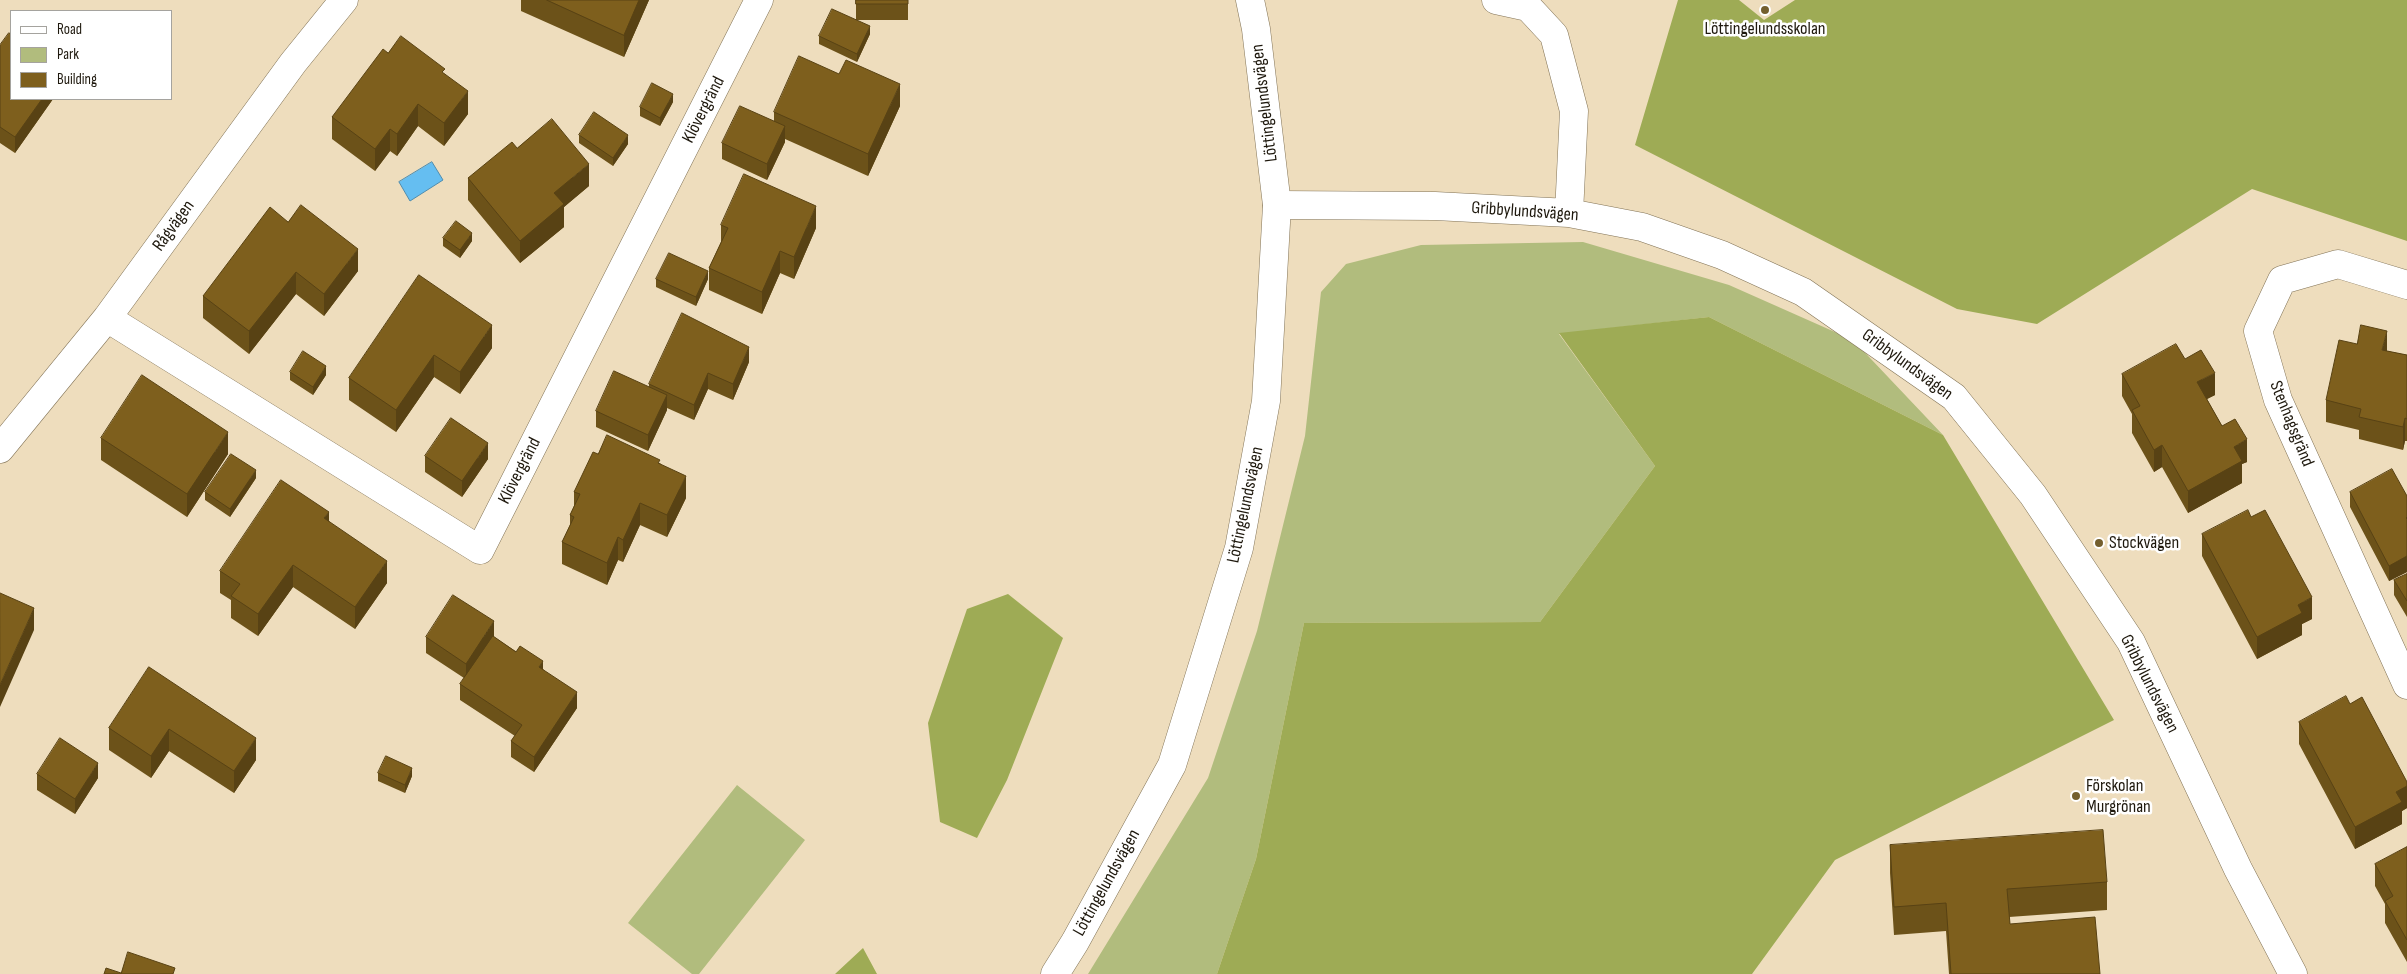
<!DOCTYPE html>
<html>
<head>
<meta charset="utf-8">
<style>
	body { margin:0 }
	#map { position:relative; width:2407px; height:974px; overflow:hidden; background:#eeddbd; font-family:"Sofia Sans Condensed",sans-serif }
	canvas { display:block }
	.legend { position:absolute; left:10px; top:10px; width:162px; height:90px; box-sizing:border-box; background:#fff; border:1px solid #a5a39e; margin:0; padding:6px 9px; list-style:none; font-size:15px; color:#1e180d }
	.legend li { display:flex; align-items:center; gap:10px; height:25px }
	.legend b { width:25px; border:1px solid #a5a39e }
</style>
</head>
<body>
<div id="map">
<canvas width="2407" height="974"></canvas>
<ul class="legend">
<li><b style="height:6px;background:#fff"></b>Road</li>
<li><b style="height:14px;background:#b1bc7d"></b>Park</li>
<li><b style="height:14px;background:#7e5f1d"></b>Building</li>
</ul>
</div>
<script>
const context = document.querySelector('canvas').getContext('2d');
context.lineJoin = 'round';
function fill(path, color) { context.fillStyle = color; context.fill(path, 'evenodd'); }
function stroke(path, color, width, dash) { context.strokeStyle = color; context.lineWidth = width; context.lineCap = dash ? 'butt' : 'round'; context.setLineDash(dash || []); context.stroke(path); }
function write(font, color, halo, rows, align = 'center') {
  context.font = font + ' "Sofia Sans Condensed",sans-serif'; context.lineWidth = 5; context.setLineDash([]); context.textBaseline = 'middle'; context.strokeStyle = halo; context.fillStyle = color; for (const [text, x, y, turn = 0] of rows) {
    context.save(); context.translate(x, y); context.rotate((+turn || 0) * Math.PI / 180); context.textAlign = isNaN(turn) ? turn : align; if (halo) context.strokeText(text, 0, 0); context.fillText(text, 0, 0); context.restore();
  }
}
fill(new Path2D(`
	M 1583,242 L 1729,285 L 1853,340 L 1943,435 L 1709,317 L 1559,334 L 1655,466 L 1540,622 L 1304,623 L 1256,859 L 1217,974 L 1088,974 L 1208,778 L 1257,631 L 1305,436 L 1321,292 L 1346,264 L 1421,245 Z
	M 737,785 L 805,840 L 699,974 L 692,974 L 628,923 Z`), '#b1bc7d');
fill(new Path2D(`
	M 1678,0 L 1739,0 L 1764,20 L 1795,0 L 2407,0 L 2407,241 L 2252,189 L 2037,324 L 1957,309 L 1635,145 Z
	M 1709,317 L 1943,435 L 2114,720 L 1835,860 L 1752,974 L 1217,974 L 1256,859 L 1304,623 L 1540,622 L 1655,466 L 1559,333 Z
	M 1008,594 L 1063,638 L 1007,780 L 977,838 L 940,822 L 928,723 L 967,609 Z
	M 863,948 L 877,974 L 835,974 Z`), '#9eab55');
const water = new Path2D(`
	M 432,162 L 443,180 L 410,201 L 399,182 Z`);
fill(water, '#65bef1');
stroke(water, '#508cad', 1);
const minor = new Path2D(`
	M 1496,0 L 1528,7 L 1554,35 L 1574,111 L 1569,213
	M 1277,205 L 1435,206 L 1569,213 L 1642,227 L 1722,255 L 1803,292 L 1954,397 L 2033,495 L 2131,642 L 2238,869 L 2293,974
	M 2407,285 L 2338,264 L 2282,280 L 2258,331 L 2278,400 L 2407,685
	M 107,318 L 480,550 L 759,0
	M 0,449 L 107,318 L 293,63 L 344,0`);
const major = new Path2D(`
	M 1055,974 L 1075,942 L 1172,765 L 1239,548 L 1266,401 L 1277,205 L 1256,29 L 1250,0`);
stroke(minor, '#827356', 29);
stroke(major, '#827356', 29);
stroke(minor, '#fff', 28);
stroke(major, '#fff', 28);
fill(new Path2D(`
	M 521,0 L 649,0 L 624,57 L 521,11 Z
	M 856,0 L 908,0 L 908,20 L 856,20 Z
	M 870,34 L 857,62 L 819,44 L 819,36 Z
	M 0,45 L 53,99 L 15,153 L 0,143 Z
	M 388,53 L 445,74 L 468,114 L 444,146 L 418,126 L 397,156 L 390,151 L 375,171 L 332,139 L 332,117 Z
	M 673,102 L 660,126 L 640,116 L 640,107 Z
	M 900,106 L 868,176 L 785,139 L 785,142 L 767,180 L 722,159 L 722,143 L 774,121 L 774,112 Z
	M 579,135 L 628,144 L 613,166 L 579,143 Z
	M 517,148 L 589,186 L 564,207 L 564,227 L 520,263 L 468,200 L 468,178 Z
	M 288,222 L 358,271 L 324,316 L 296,294 L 249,354 L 203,318 L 203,296 Z
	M 721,225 L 816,228 L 794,279 L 780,273 L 762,314 L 709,290 L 709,268 L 721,242 Z
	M 443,238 L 472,241 L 460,258 L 443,246 Z
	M 419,275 L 492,348 L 460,394 L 434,377 L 396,432 L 349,400 L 349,378 Z
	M 656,279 L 708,279 L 696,306 L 656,287 Z
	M 2387,351 L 2407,355 L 2407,441 L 2405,441 L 2403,450 L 2359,439 L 2359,430 L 2326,422 L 2326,400 Z
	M 2185,359 L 2215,395 L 2207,399 L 2222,426 L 2247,462 L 2242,464 L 2242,483 L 2188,513 L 2162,467 L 2154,472 L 2132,433 L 2132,414 L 2122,396 L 2122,374 Z
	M 749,362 L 733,400 L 708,389 L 694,420 L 667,408 L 667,410 L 648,451 L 596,427 L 596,411 L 649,387 L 649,384 Z
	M 290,372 L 326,375 L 313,395 L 290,380 Z
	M 101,438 L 228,454 L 187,517 L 101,460 Z
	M 598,454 L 660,463 L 686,498 L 667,537 L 640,525 L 623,562 L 618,560 L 607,585 L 562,564 L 562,542 L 570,525 L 570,515 L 574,506 L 574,492 Z
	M 425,456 L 488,459 L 462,497 L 425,472 Z
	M 256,478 L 230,517 L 205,500 L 205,492 Z
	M 2350,492 L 2407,496 L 2407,572 L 2389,581 L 2350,507 Z
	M 2251,517 L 2312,619 L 2302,624 L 2302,635 L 2257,659 L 2202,556 L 2202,534 Z
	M 329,521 L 387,583 L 355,629 L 293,587 L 258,636 L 231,618 L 231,600 L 220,593 L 220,571 Z
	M 2407,574 L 2407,617 L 2394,595 L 2394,580 Z
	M 426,637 L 494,637 L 543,669 L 577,708 L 534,772 L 511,757 L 511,741 L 515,736 L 460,700 L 460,684 L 464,678 L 426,653 Z
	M 149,667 L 256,760 L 234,793 L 169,751 L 151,778 L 109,750 L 109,728 Z
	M 2350,704 L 2407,786 L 2407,808 L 2402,811 L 2402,824 L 2355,849 L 2299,744 L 2299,722 Z
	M 378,773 L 412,776 L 405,793 L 378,781 Z
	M 37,774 L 98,778 L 75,814 L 37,790 Z
	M 1890,845 L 2107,882 L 2107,910 L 2009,917 L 2010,924 L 2100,974 L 1949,974 L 1946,931 L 1894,935 L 1890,873 Z
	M 2407,847 L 2407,962 L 2385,923 L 2385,904 L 2375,886 L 2375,864 Z`), '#6c5219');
fill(new Path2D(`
	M 639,0 L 649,0 L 624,57 L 624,35 Z
	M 870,26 L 870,34 L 857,62 L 857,54 Z
	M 900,84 L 900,106 L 868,176 L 868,154 Z
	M 468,91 L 468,114 L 444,146 L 444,123 Z
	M 673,94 L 673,102 L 660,126 L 660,118 Z
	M 42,99 L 53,99 L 15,153 L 15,137 Z
	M 418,104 L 418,126 L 397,156 L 397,134 Z
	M 785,126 L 785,142 L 767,180 L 767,164 Z
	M 390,129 L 390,151 L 375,171 L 375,149 Z
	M 628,135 L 628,144 L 613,166 L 613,158 Z
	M 589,164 L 589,186 L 564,207 L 564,227 L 520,263 L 520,241 L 554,193 Z
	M 816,206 L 816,228 L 794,279 L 794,257 Z
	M 472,233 L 472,241 L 460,258 L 460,250 Z
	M 358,249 L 358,271 L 324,316 L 324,294 Z
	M 780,251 L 780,273 L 762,314 L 762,292 Z
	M 708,271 L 708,279 L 696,306 L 696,297 Z
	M 296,272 L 296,294 L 249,354 L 249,331 Z
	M 492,325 L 492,348 L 460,394 L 460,372 Z
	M 2387,331 L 2387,353 L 2382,350 Z
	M 749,347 L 749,362 L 733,400 L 733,384 Z
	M 434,355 L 434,377 L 396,432 L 396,410 Z
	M 326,366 L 326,375 L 313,395 L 313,387 Z
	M 708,373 L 708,389 L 694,420 L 694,405 Z
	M 2215,373 L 2215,395 L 2197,404 L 2197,382 Z
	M 667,395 L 667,410 L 648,451 L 648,435 Z
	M 2405,418 L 2405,441 L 2403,450 L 2403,427 Z
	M 228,432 L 228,454 L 187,517 L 187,494 Z
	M 2247,439 L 2247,462 L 2242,464 L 2242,483 L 2188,513 L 2188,491 L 2234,447 Z
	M 488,443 L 488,459 L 462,497 L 462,481 Z
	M 2162,445 L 2162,467 L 2154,472 L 2154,450 Z
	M 256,470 L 256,478 L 230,517 L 230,509 Z
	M 686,476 L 686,498 L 667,537 L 667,515 Z
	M 640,503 L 640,525 L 623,562 L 623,540 Z
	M 329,512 L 329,535 L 324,518 Z
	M 618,537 L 618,560 L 607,585 L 607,563 Z
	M 2407,556 L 2407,572 L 2389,581 L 2389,566 Z
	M 387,561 L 387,583 L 355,629 L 355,607 Z
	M 293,565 L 293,587 L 258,636 L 258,614 Z
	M 2312,597 L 2312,619 L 2302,624 L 2302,635 L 2257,659 L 2257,637 L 2298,605 Z
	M 34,608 L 34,630 L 0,707 L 0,685 Z
	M 494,621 L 494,637 L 466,679 L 466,664 Z
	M 543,661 L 543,676 L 539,667 Z
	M 577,692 L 577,708 L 534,772 L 534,757 Z
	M 169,729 L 169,751 L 151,778 L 151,756 Z
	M 256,738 L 256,760 L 234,793 L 234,771 Z
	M 98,763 L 98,778 L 75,814 L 75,799 Z
	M 412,768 L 412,776 L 405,793 L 405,785 Z
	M 2407,786 L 2407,808 L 2402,811 L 2402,824 L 2355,849 L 2355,827 L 2396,792 Z`), '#584214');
const building = new Path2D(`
	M 547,0 L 639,0 L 624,35 Z
	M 856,0 L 908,0 L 908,4 L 856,4 Z
	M 832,9 L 870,26 L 857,54 L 819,36 Z
	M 9,33 L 11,34 L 11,99 L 42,99 L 15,137 L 0,127 L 0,45 Z
	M 401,36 L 445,69 L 442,72 L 468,91 L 444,123 L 418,104 L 397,134 L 390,129 L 375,149 L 332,117 L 383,49 L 388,53 Z
	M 799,56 L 839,74 L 846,60 L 900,84 L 868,154 L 774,112 Z
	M 652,83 L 673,94 L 660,118 L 640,107 Z
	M 740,106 L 785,126 L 767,164 L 722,143 Z
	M 594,112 L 628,135 L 613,158 L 579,135 Z
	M 552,119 L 589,164 L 554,193 L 564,204 L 520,241 L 468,178 L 512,142 L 517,148 Z
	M 744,174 L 816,206 L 794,257 L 780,251 L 762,292 L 709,268 L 728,228 L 721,225 Z
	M 301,205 L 358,249 L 324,294 L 296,272 L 249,331 L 203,296 L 270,207 L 288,222 Z
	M 456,221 L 472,233 L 460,250 L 443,238 Z
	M 669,253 L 708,271 L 696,297 L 656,279 Z
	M 419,275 L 492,325 L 460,372 L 434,355 L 396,410 L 349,378 Z
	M 682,313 L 749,347 L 733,384 L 708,373 L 694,405 L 649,384 Z
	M 2361,325 L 2387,331 L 2382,350 L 2407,355 L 2407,419 L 2405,418 L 2403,427 L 2359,417 L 2361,409 L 2326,400 L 2339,340 L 2357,344 Z
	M 2176,344 L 2185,359 L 2201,350 L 2215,373 L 2197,382 L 2222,426 L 2235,419 L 2247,439 L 2234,447 L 2242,461 L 2188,491 L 2162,445 L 2154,450 L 2132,410 L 2140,406 L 2122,374 Z
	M 303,351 L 326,366 L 313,387 L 290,372 Z
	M 614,371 L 667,395 L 648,435 L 596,411 Z
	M 142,375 L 228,432 L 187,494 L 101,438 Z
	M 451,418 L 488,443 L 462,481 L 425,456 Z
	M 607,435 L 660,460 L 658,463 L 686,476 L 667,515 L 640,503 L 623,540 L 618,537 L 607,563 L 562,542 L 574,517 L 570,515 L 580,494 L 574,492 L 593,452 L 598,454 Z
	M 231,454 L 256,470 L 230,509 L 205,492 Z
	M 2392,469 L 2407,496 L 2407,517 L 2406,518 L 2407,519 L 2407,556 L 2389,566 L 2350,492 Z
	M 281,480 L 329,512 L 324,518 L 387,561 L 355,607 L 293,565 L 258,614 L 231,596 L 240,584 L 220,571 Z
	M 2248,510 L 2251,517 L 2265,510 L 2312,597 L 2298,605 L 2302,613 L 2257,637 L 2202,534 Z
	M 2407,574 L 2407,601 L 2394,580 Z
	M 0,593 L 34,608 L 0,685 Z
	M 453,595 L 494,621 L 466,664 L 426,637 Z
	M 493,636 L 516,652 L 520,646 L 543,661 L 539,667 L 577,692 L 534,757 L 511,741 L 522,725 L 460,684 Z
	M 149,667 L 256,738 L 234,771 L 169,729 L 151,756 L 109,728 Z
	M 2346,696 L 2350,704 L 2362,697 L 2407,782 L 2407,786 L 2396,792 L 2402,802 L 2355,827 L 2299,722 Z
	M 60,738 L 98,763 L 75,799 L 37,774 Z
	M 386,756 L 412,768 L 405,785 L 378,773 Z
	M 2103,830 L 2107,882 L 2007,889 L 2010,924 L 2095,917 L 2100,974 L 1951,974 L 1946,903 L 1894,907 L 1890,845 Z
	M 2407,847 L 2407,940 L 2385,901 L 2393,896 L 2375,864 Z
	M 128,952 L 175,968 L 173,974 L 104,974 L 106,968 L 121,973 Z`);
fill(building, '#7e5f1d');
stroke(building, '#584214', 1);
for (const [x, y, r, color] of [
	[1765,10,5,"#745f2e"],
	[2099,543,5,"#745f2e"],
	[2076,796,5,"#745f2e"]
]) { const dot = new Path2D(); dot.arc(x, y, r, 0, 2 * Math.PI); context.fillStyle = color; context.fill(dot); stroke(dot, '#fff', 2); }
write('18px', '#1e180d', '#fff', [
	["Löttingelundsskolan",1765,29,"center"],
	["Stockvägen",2109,543],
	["Förskolan",2086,786],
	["Murgrönan",2086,807]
], 'left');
write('18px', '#1e180d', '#fff', [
	["Löttingelundsvägen",1265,103,-97],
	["Klövergränd",704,110,-63],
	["Gribbylundsvägen",1525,212,4],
	["Rågvägen",174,226,-54],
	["Gribbylundsvägen",1907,365,36],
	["Stenhagsgränd",2291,424,68],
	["Klövergränd",520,471,-63],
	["Löttingelundsvägen",1246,505,-78],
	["Gribbylundsvägen",2149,684,63],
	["Löttingelundsvägen",1107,883,-61]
]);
</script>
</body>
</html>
